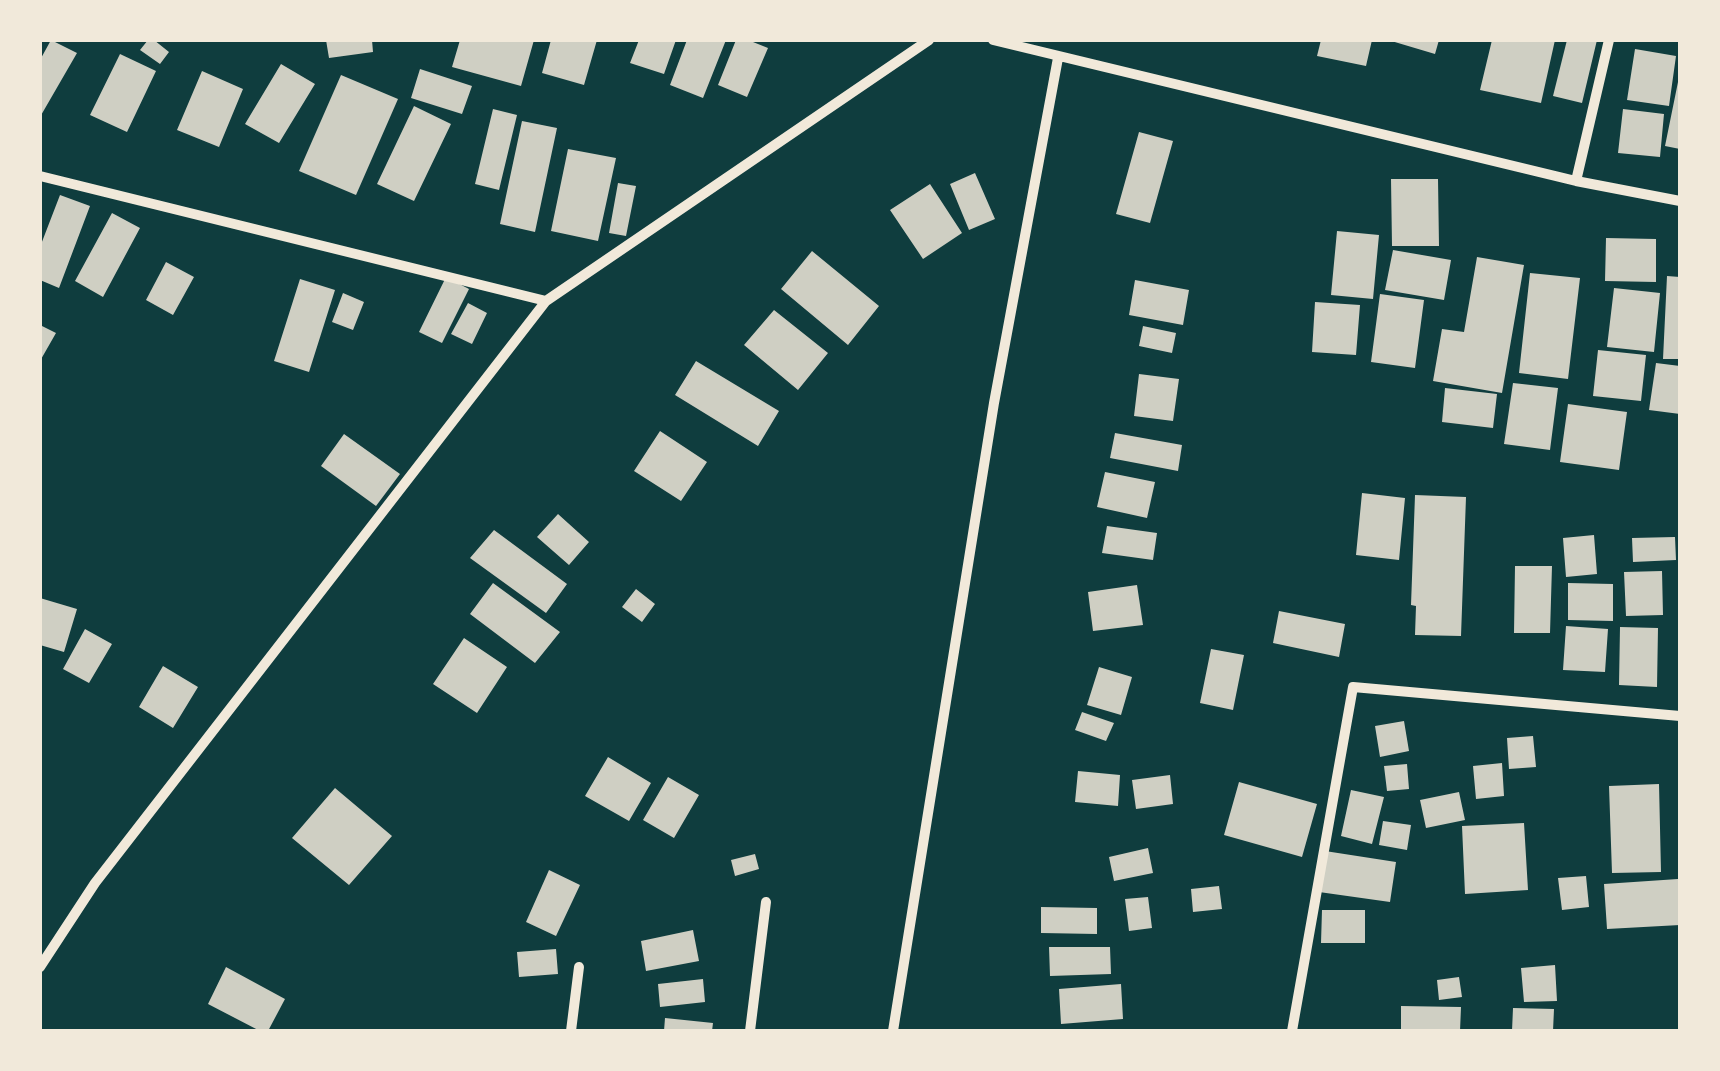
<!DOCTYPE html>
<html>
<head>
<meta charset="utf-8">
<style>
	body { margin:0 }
	#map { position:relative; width:1720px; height:1071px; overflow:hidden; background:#0f3d3e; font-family:"Exo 2",sans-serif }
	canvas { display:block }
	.frame { position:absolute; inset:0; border:42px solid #f1e9da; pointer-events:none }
</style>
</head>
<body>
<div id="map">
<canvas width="1720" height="1071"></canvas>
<div class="frame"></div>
</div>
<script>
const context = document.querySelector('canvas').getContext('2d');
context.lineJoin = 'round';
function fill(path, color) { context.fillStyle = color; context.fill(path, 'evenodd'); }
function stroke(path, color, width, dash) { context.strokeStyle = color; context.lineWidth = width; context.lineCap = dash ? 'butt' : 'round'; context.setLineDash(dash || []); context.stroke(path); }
fill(new Path2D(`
	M 51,40 L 77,53 L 40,117 L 40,60 Z
	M 148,40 L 154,40 L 169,52 L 160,64 L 140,50 Z
	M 326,40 L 372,40 L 373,52 L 329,58 Z
	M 460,40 L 534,40 L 521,86 L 452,67 Z
	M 551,40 L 597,40 L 584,85 L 542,73 Z
	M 639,40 L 676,40 L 664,74 L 630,63 Z
	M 687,40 L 726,40 L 703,98 L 670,85 Z
	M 736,40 L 748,40 L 768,48 L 747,97 L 718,85 Z
	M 1321,40 L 1372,40 L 1366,66 L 1317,56 Z
	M 1388,40 L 1439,40 L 1435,54 Z
	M 1492,40 L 1555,40 L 1541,103 L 1480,90 Z
	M 1567,40 L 1597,40 L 1582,103 L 1553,96 Z
	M 1635,49 L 1676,56 L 1669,106 L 1627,100 Z
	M 120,54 L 156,71 L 127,132 L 90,115 Z
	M 281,64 L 315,84 L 279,143 L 245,124 Z
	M 420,69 L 472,86 L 462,114 L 411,98 Z
	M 202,71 L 243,89 L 219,147 L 177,130 Z
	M 341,75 L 398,99 L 356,195 L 299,171 Z
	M 1678,82 L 1680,82 L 1680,149 L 1665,146 Z
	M 414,106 L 451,124 L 414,201 L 377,184 Z
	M 493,109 L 517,115 L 499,190 L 475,184 Z
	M 1623,109 L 1664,114 L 1660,157 L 1618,153 Z
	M 522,121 L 557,128 L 535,232 L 500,224 Z
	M 1139,132 L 1173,141 L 1150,223 L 1116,214 Z
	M 568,149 L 616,158 L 598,241 L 551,231 Z
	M 975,173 L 995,219 L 969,230 L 950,184 Z
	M 1391,179 L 1438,179 L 1439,246 L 1392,246 Z
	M 618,183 L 636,186 L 626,236 L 609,233 Z
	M 930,184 L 962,233 L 923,259 L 890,210 Z
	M 60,195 L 90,206 L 59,288 L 40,280 L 40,247 Z
	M 112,213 L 140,228 L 103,297 L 75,281 Z
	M 1337,231 L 1379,235 L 1373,299 L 1331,295 Z
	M 1606,238 L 1656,239 L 1656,282 L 1605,281 Z
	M 1393,250 L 1451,260 L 1444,300 L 1385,290 Z
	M 812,251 L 879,306 L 848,345 L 781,289 Z
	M 1477,257 L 1524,265 L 1502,393 L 1433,381 L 1442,329 L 1464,332 Z
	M 166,262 L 194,277 L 173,315 L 146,300 Z
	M 1530,273 L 1580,278 L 1568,379 L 1519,373 Z
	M 1667,276 L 1680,277 L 1680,359 L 1663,359 Z
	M 446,277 L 469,289 L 442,343 L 419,332 Z
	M 300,279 L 335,290 L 309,372 L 274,361 Z
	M 1135,280 L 1189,290 L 1183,325 L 1129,315 Z
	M 1614,288 L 1660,293 L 1654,352 L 1607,347 Z
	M 343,293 L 364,302 L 353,330 L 332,322 Z
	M 1380,294 L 1424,300 L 1415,368 L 1371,362 Z
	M 1315,302 L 1360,305 L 1356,355 L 1312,352 Z
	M 468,303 L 487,313 L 472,344 L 451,334 Z
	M 774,310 L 828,353 L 798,390 L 744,345 Z
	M 40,325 L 56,333 L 40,361 Z
	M 1143,326 L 1176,333 L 1172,353 L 1139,346 Z
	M 1598,350 L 1646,355 L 1641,401 L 1593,396 Z
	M 696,361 L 779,411 L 758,446 L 675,395 Z
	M 1656,363 L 1680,366 L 1680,414 L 1649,410 Z
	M 1139,374 L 1179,379 L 1173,421 L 1134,416 Z
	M 1513,383 L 1558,388 L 1550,450 L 1504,444 Z
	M 1445,388 L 1497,394 L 1493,428 L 1442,422 Z
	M 1568,404 L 1627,412 L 1619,470 L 1560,462 Z
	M 660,431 L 707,462 L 681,501 L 634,471 Z
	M 1115,433 L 1182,445 L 1178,471 L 1110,458 Z
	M 344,434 L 400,474 L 376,506 L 321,466 Z
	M 1105,472 L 1155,482 L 1147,518 L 1097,507 Z
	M 1362,493 L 1405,498 L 1399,560 L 1356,555 Z
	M 1415,495 L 1466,497 L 1461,636 L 1415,635 L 1416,606 L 1411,605 Z
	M 558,514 L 589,542 L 569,565 L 537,537 Z
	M 1107,526 L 1157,533 L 1153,560 L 1102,553 Z
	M 494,530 L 567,584 L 546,613 L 470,558 Z
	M 1594,535 L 1597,574 L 1566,577 L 1563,538 Z
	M 1675,537 L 1676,560 L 1633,562 L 1632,538 Z
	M 1515,566 L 1552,566 L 1550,633 L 1514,633 Z
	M 1662,571 L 1663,615 L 1626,616 L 1624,572 Z
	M 493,583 L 560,632 L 535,663 L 470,614 Z
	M 1568,583 L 1613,584 L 1613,621 L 1568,620 Z
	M 1137,585 L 1143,625 L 1093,631 L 1088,592 Z
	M 636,589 L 655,604 L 642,622 L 622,607 Z
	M 40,598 L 77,609 L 64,652 L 40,645 Z
	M 1279,611 L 1345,624 L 1339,657 L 1273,643 Z
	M 1566,626 L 1608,629 L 1605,672 L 1563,670 Z
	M 1620,627 L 1658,628 L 1657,687 L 1619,685 Z
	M 85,629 L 112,644 L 89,683 L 63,669 Z
	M 464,638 L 507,667 L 477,713 L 433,684 Z
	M 1211,649 L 1244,655 L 1233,710 L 1200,703 Z
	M 163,666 L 198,687 L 173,728 L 139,707 Z
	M 1099,667 L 1132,677 L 1121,715 L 1087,705 Z
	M 1082,712 L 1114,723 L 1106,741 L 1075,730 Z
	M 1404,721 L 1409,751 L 1380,757 L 1375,726 Z
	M 1533,736 L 1536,767 L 1509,769 L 1507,738 Z
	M 608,757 L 651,783 L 629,821 L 585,796 Z
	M 1502,763 L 1504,796 L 1476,799 L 1473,766 Z
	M 1407,764 L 1409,789 L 1387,791 L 1384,766 Z
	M 1078,771 L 1120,775 L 1118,806 L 1075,802 Z
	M 1170,775 L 1173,804 L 1136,809 L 1132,780 Z
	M 668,777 L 699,795 L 674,838 L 643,820 Z
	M 1239,782 L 1317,804 L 1302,857 L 1224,835 Z
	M 1659,784 L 1661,872 L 1612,873 L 1609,786 Z
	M 335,788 L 392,836 L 349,885 L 292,838 Z
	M 1351,790 L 1384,797 L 1372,844 L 1341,836 Z
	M 1459,792 L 1465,820 L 1426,828 L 1420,800 Z
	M 1383,821 L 1411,825 L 1407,850 L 1379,845 Z
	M 1524,823 L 1528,890 L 1465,894 L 1462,826 Z
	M 1148,848 L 1153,873 L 1114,881 L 1109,857 Z
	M 1325,851 L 1396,862 L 1390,902 L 1319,892 Z
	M 755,854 L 759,869 L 735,876 L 731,860 Z
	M 549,870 L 580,885 L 556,936 L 526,922 Z
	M 1586,876 L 1589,907 L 1562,910 L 1558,878 Z
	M 1678,879 L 1680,925 L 1607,929 L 1604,884 Z
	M 1219,886 L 1222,909 L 1193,912 L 1191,889 Z
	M 1148,897 L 1152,928 L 1129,931 L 1125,899 Z
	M 1041,907 L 1097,908 L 1097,934 L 1041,933 Z
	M 1322,910 L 1365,910 L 1365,943 L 1321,943 Z
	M 693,930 L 699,961 L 646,971 L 641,941 Z
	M 1049,947 L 1110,947 L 1111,974 L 1050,976 Z
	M 556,949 L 558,974 L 519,977 L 517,952 Z
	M 1555,965 L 1557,1001 L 1524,1002 L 1521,968 Z
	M 226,967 L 285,999 L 268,1031 L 260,1031 L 208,1004 Z
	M 1459,977 L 1462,997 L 1439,1000 L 1437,980 Z
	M 703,979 L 705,1002 L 660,1007 L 658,984 Z
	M 1121,984 L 1123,1019 L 1061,1024 L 1059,989 Z
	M 1401,1006 L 1461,1007 L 1460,1031 L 1401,1031 Z
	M 1513,1008 L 1554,1009 L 1553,1031 L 1512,1031 Z
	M 665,1018 L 713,1023 L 712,1031 L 664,1031 Z`), '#cfcfc3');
stroke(new Path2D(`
	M 993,40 L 1576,181 L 1680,201
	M 40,176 L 546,301
	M 1576,181 L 1609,40
	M 40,967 L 95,883 L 546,301 L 929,40
	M 571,1031 L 579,967
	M 750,1031 L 766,902
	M 893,1031 L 994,403 L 1058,58
	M 1292,1031 L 1353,687 L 1680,716`), '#f1e9da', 10);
</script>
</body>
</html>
